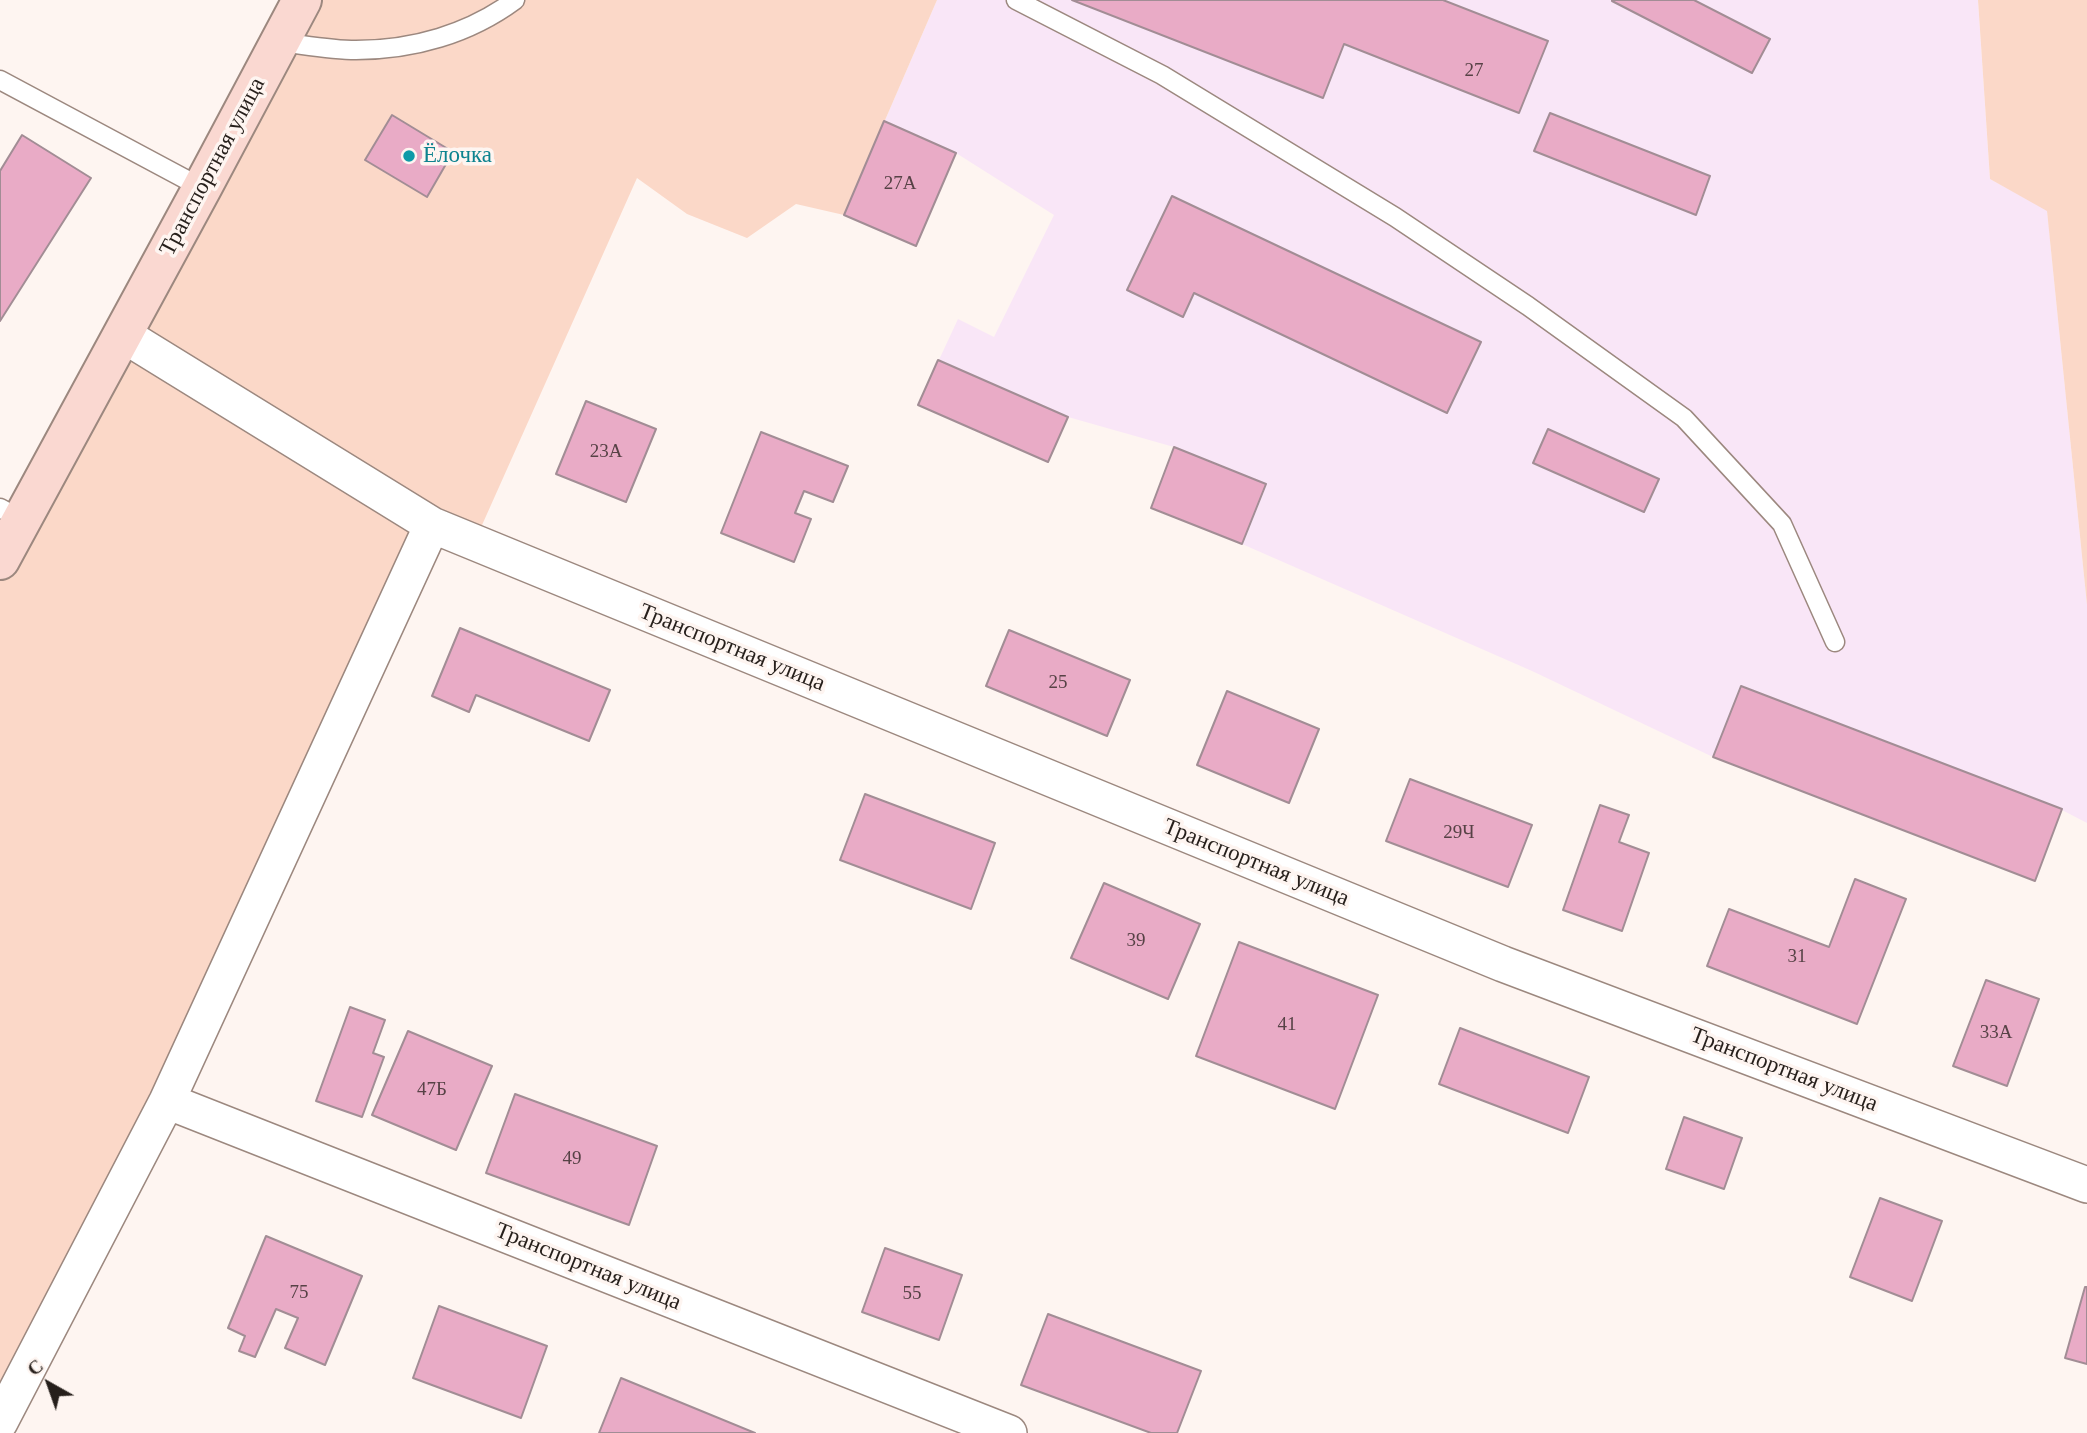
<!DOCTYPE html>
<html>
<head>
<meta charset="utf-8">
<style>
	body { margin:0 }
	#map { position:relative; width:2087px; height:1433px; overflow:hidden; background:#fef5f1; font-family:"Times New Roman",serif }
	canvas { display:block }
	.north { position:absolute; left:14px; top:1349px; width:70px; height:70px; -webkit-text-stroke:5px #fef5f1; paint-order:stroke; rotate:320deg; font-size:19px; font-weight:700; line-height:28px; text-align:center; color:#261f1b }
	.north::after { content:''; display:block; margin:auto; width:24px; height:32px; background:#261f1b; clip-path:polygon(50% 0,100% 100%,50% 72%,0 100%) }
</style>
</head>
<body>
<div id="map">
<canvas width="2087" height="1433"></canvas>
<div class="north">С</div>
</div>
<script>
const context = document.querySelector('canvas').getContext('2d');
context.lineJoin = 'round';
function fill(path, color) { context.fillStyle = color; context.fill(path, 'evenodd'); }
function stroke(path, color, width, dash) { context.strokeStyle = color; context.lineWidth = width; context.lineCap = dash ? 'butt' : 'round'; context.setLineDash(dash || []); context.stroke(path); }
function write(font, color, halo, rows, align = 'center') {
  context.font = font + ' "Times New Roman",serif'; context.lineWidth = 7; context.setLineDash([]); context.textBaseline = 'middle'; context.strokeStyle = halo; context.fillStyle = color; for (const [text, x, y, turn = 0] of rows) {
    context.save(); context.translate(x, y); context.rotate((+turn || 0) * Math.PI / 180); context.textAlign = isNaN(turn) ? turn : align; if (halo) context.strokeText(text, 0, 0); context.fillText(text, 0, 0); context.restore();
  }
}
fill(new Path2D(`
	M 937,0 L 1978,0 L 1990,179 L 2047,210 L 2087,605 L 2087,823 L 2062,810 L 2035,881 L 1713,757 L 1532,671 L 1242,544 L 1151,508 L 1174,447 L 1068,417 L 1048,462 L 918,405 L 958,319 L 994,337 L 1054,215 L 956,153 L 916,246 L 844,215 Z`), '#f9e6f7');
fill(new Path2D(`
	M 302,0 L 937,0 L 844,215 L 796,204 L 747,238 L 687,214 L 637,178 L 474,543 L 432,525 L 0,1422 L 0,560 ZM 392,115 L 453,152 L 426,196 Z
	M 1978,0 L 2087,0 L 2087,605 L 2047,211 L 1990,179 Z`), '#fbd8c8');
const building = new Path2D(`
	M 1072,0 L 1443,0 L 1548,41 L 1519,113 L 1344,44 L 1323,98 Z
	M 1612,0 L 1694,0 L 1770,39 L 1752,73 L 1612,1 Z
	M 1550,113 L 1710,176 L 1696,215 L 1534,151 Z
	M 392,115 L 453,152 L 427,197 L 365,160 Z
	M 884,121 L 956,153 L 916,246 L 844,215 Z
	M 22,135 L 91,178 L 0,321 L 0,171 Z
	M 1172,196 L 1481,342 L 1447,413 L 1194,293 L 1183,317 L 1127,290 Z
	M 938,360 L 1068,417 L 1048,462 L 918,405 Z
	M 586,401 L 656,429 L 626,502 L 556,474 Z
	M 1548,429 L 1659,479 L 1644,512 L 1533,463 Z
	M 761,432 L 848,466 L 833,502 L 804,491 L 795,513 L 811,519 L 794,562 L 721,533 Z
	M 1174,447 L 1266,484 L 1242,544 L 1151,508 Z
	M 460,628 L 610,690 L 589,741 L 476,695 L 469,712 L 432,696 Z
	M 1009,630 L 1130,680 L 1107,736 L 986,686 Z
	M 1741,686 L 2062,809 L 2035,881 L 1713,757 Z
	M 1227,691 L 1319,729 L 1289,803 L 1197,765 Z
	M 1410,779 L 1532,825 L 1508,887 L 1386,841 Z
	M 865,794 L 995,843 L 971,909 L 840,860 Z
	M 1600,805 L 1629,815 L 1619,842 L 1649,853 L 1622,931 L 1563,910 Z
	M 1855,879 L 1906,899 L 1857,1024 L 1707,966 L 1729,909 L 1829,947 Z
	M 1104,883 L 1200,924 L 1168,999 L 1071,958 Z
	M 1239,942 L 1378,995 L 1335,1109 L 1196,1056 Z
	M 1986,980 L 2039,999 L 2007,1086 L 1953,1066 Z
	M 350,1007 L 385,1020 L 373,1053 L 384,1057 L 362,1117 L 316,1101 Z
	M 1460,1028 L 1589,1077 L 1568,1133 L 1439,1084 Z
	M 408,1031 L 492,1066 L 456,1150 L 372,1115 Z
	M 515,1094 L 657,1146 L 629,1225 L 486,1173 Z
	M 1684,1117 L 1742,1138 L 1724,1189 L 1666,1169 Z
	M 1880,1198 L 1942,1221 L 1912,1301 L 1850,1277 Z
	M 266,1236 L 362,1276 L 325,1365 L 285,1348 L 298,1318 L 276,1309 L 255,1357 L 239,1351 L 245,1336 L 228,1328 Z
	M 885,1248 L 962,1275 L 939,1340 L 862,1312 Z
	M 2085,1287 L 2087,1287 L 2087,1364 L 2065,1358 Z
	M 439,1306 L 547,1346 L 521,1418 L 413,1378 Z
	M 1048,1314 L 1201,1371 L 1177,1433 L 1151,1433 L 1021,1385 Z
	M 621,1378 L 755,1433 L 599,1433 Z`);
fill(building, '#e9abc6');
stroke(building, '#a28d95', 2);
const lane = new Path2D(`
	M 1016,0 L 1162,75 L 1395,217 L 1528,306 L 1684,418 L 1782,524 L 1835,642
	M 280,42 C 305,45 331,50 356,50 C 413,50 469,34 515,0
	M 0,80 L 202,188
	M 0,508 L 22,520`);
const street = new Path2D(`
	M 122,334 L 432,525 L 1503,964 L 2087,1185
	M 167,1101 L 1009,1433
	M 0,1422 L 167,1101 L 432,525`);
const secondary = new Path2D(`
	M 0,560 L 202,188 L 302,0`);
stroke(lane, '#9c887f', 21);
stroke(street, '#9c887f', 38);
stroke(secondary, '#9c887f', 42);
stroke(lane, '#fff', 18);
stroke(street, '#fff', 35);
stroke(secondary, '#fad8d1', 38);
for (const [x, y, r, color] of [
	[409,156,7,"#0f9aa8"]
]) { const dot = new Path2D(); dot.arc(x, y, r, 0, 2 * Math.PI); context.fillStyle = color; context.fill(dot); stroke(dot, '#fef5f1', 2.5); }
write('19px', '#574246', null, [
	["27",1474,71],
	["27А",900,184],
	["23А",606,452],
	["25",1058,683],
	["29Ч",1459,833],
	["39",1136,941],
	["31",1797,957],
	["41",1287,1025],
	["33А",1996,1033],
	["47Б",432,1090],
	["49",572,1159],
	["75",299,1293],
	["55",912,1294]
]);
write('23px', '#0d838f', '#fef5f1', [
	["Ёлочка",423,156]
], 'left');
write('23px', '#261f1b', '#fef5f1', [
	["Транспортная улица",213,167,-62],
	["Транспортная улица",732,648,22],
	["Транспортная улица",1256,863,22],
	["Транспортная улица",1784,1070,21],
	["Транспортная улица",588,1267,22]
]);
</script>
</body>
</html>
